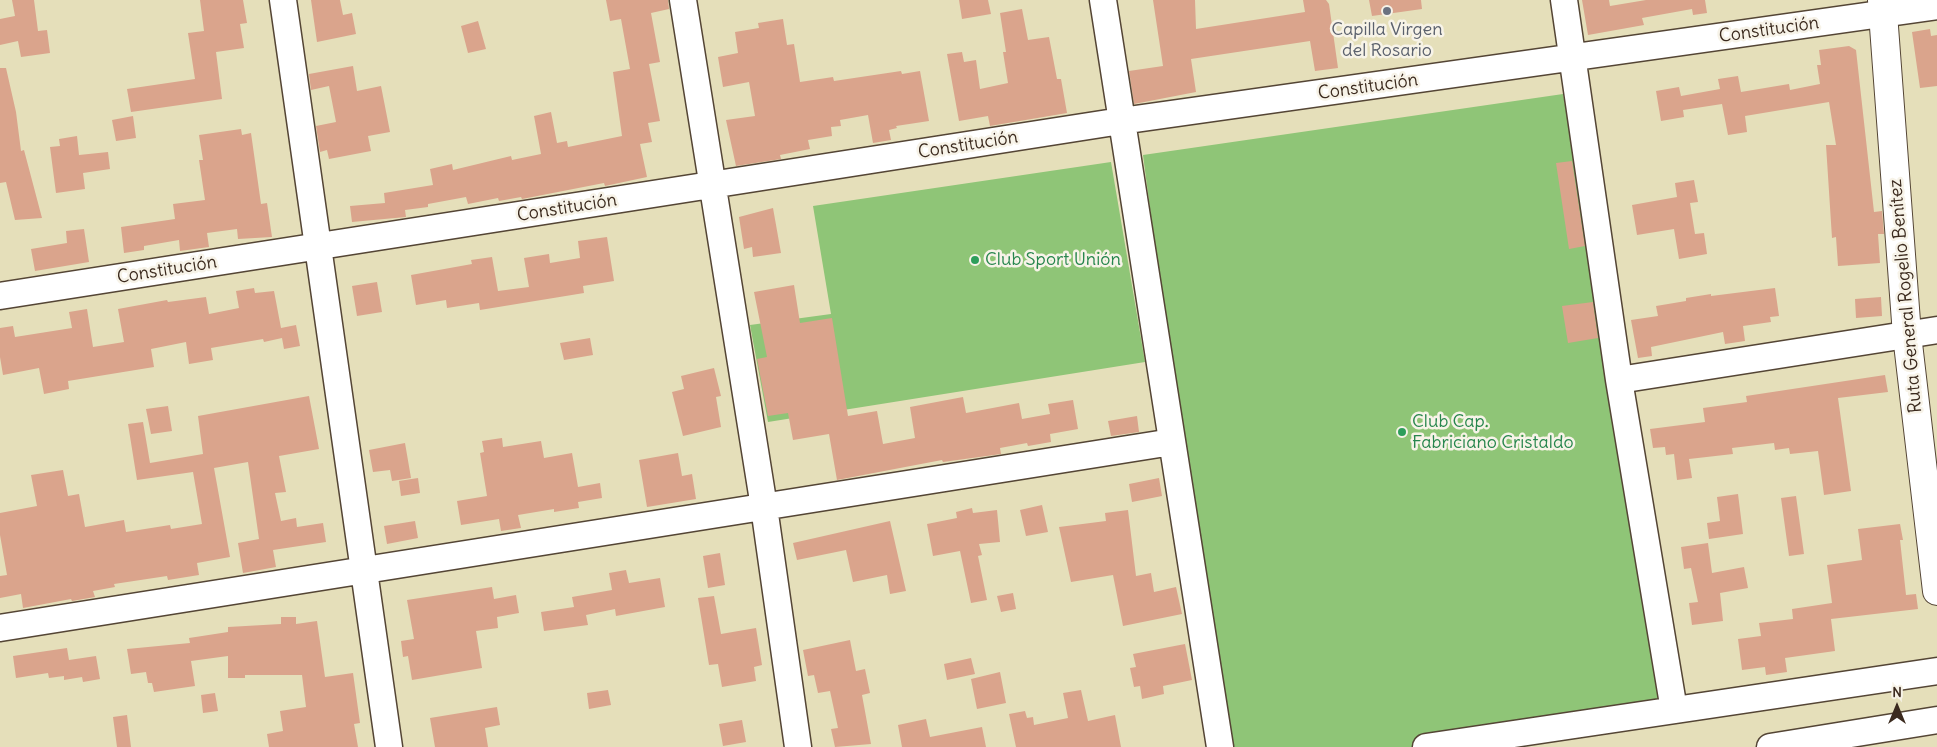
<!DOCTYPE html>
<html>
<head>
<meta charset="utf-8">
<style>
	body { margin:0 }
	#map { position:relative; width:1937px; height:747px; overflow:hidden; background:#e5dfba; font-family:Delius,sans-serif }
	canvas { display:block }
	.north { position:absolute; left:1872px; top:682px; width:50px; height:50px; -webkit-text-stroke:4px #f7f3e8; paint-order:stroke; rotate:0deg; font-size:14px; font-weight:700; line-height:20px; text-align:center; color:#3b2a1e }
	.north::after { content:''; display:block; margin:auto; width:18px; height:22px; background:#3b2a1e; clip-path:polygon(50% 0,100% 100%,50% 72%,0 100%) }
</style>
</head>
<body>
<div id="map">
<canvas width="1937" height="747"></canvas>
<div class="north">N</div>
</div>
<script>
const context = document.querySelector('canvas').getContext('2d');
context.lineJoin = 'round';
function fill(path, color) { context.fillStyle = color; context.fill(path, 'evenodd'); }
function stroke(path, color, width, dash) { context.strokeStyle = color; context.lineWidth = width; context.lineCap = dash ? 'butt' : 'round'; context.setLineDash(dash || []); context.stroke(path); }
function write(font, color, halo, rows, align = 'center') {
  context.font = font + ' Delius,sans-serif'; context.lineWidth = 5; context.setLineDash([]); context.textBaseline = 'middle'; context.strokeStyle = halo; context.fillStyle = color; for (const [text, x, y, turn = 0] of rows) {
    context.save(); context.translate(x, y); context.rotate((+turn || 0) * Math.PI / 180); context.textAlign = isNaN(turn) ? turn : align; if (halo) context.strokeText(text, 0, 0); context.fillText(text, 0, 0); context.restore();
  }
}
fill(new Path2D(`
	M 1563,94 L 1674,710 L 1426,747 L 1220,747 L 1143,155 Z
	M 1111,162 L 1145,362 L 768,422 L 750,325 L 831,314 L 813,206 Z`), '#8fc577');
fill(new Path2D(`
	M 12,0 L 34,0 L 38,31 L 47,30 L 50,53 L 21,57 L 18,41 L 0,45 L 0,19 L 15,16 Z
	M 200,0 L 243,0 L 247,23 L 240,24 L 244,48 L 216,52 L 222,99 L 131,112 L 127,89 L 195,79 L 188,33 L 204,31 Z
	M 311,0 L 340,0 L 343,15 L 352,13 L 356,34 L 317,42 Z
	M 606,0 L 668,0 L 669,9 L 651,13 L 660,62 L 649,64 L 660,121 L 648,123 L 652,142 L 640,144 L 647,177 L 605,186 L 604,183 L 522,199 L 521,197 L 499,201 L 498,198 L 468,204 L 466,197 L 428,204 L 428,207 L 405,210 L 406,217 L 352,222 L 350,206 L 385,203 L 384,193 L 433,185 L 430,169 L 452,164 L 453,170 L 511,156 L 512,160 L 541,154 L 534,116 L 551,112 L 557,143 L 567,141 L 568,147 L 622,136 L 613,72 L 630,69 L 621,19 L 610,21 Z
	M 959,0 L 988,0 L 991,14 L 962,19 Z
	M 1153,0 L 1195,0 L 1196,29 L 1305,12 L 1303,0 L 1326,0 L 1329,4 L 1338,68 L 1315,71 L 1310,41 L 1191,59 L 1196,92 L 1134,104 L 1129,71 L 1163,66 Z
	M 1369,0 L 1421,0 L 1422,9 L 1372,16 Z
	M 1582,0 L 1609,0 L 1610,6 L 1646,0 L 1705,0 L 1707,13 L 1693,15 L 1692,9 L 1642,18 L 1644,25 L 1588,35 Z
	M 1022,9 L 1028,40 L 1049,37 L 1057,79 L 1061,79 L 1067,113 L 990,126 L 988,116 L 959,121 L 947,54 L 962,52 L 964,62 L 976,60 L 980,89 L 1008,83 L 1003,52 L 1006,52 L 1000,13 Z
	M 783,19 L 787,45 L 794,44 L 800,82 L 833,77 L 834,81 L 901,71 L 902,74 L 920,71 L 929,121 L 896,126 L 897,128 L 889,130 L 891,140 L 873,143 L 868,115 L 840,120 L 841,126 L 831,127 L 832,136 L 808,140 L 810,149 L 780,155 L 781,159 L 736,166 L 726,120 L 755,116 L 749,82 L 723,87 L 718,57 L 738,53 L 735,32 L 759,28 L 758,23 Z
	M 478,21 L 486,49 L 468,53 L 461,26 Z
	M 1930,29 L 1931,36 L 1937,35 L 1937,86 L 1920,88 L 1912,32 Z
	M 1849,46 L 1856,50 L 1874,212 L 1882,211 L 1884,234 L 1878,234 L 1880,263 L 1838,266 L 1836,237 L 1832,238 L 1826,145 L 1836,145 L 1829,102 L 1745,116 L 1747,132 L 1728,135 L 1722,104 L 1683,110 L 1684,117 L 1661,121 L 1656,91 L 1679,87 L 1681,96 L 1720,89 L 1718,79 L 1738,76 L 1741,92 L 1789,84 L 1790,90 L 1820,84 L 1817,65 L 1821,65 L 1819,50 Z
	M 353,66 L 357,91 L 381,86 L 390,132 L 368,136 L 371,151 L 329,159 L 327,150 L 320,152 L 316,126 L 336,122 L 329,86 L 311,90 L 309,74 Z
	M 0,68 L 6,68 L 16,112 L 21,151 L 24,150 L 42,218 L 15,220 L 6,182 L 0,183 Z
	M 133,116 L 136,138 L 116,141 L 112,120 Z
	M 241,129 L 242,135 L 251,133 L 261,204 L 267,203 L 272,237 L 238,239 L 237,229 L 207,233 L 209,247 L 180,251 L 179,240 L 144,246 L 144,250 L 124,253 L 121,227 L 175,219 L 173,204 L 205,200 L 199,160 L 203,160 L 199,135 Z
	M 77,136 L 79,155 L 108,152 L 110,169 L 83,173 L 85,189 L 56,193 L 50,147 L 60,146 L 59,139 Z
	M 1572,161 L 1585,246 L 1569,249 L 1556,163 Z
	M 1694,180 L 1698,202 L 1690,203 L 1695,234 L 1704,233 L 1707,254 L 1679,259 L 1674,229 L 1637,235 L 1632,205 L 1677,197 L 1675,183 Z
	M 773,208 L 781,253 L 753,257 L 752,247 L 744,249 L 739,217 Z
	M 84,229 L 89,262 L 35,271 L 31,249 L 67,243 L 66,231 Z
	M 607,237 L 614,281 L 583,286 L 584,293 L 480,310 L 479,303 L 447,308 L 446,300 L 416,305 L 411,275 L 472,264 L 471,260 L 492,257 L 498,291 L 529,287 L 524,258 L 549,254 L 550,263 L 580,258 L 578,241 Z
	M 377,282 L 382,312 L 357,316 L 352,286 Z
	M 794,285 L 800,323 L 832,318 L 848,416 L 877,411 L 883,444 L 915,438 L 910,407 L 963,397 L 966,413 L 1019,403 L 1022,419 L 1050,414 L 1048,404 L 1073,400 L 1078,429 L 1050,434 L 1051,442 L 1028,446 L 1027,443 L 1000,448 L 1001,454 L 943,462 L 942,460 L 837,480 L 829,434 L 793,440 L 788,413 L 768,416 L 757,359 L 767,357 L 754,292 Z
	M 254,288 L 255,293 L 274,291 L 281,328 L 296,325 L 300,346 L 284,349 L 282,338 L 264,342 L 263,339 L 211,348 L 213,360 L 189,364 L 186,342 L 151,349 L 154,367 L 68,381 L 69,389 L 44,394 L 39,368 L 3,375 L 0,357 L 0,328 L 13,326 L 15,337 L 72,328 L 69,312 L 87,309 L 93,347 L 124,342 L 118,309 L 167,300 L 168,302 L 206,297 L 209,314 L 239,308 L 236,291 Z
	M 1775,288 L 1779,316 L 1770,317 L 1771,322 L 1743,326 L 1745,341 L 1725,344 L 1723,332 L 1651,347 L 1652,356 L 1638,358 L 1631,320 L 1658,316 L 1656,306 L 1686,301 L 1686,298 L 1711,294 L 1711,296 Z
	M 1881,297 L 1882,316 L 1856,318 L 1855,299 Z
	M 1593,302 L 1598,338 L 1568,343 L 1562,306 Z
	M 590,338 L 593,355 L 564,360 L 560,343 Z
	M 714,368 L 721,396 L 716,397 L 721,427 L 683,436 L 672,392 L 684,389 L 681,376 Z
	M 1885,375 L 1888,392 L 1838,398 L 1851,491 L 1824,495 L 1818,451 L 1790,454 L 1789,448 L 1775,450 L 1774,443 L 1732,448 L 1733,454 L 1689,459 L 1692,478 L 1677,480 L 1674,454 L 1666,455 L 1665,447 L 1653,448 L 1650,429 L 1705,422 L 1703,408 L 1747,402 L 1746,396 Z
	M 309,396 L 319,449 L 279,456 L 286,492 L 275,493 L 281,521 L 296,518 L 297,527 L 323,523 L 326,542 L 273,550 L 276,567 L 243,573 L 238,543 L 259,539 L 248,462 L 214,468 L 230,557 L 197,563 L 199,575 L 168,580 L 167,576 L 114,584 L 115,587 L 93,591 L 95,597 L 72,601 L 71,599 L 23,608 L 21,594 L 0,598 L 0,576 L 7,575 L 0,535 L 0,513 L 37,506 L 31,475 L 63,470 L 68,496 L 79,494 L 85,527 L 124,520 L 126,532 L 170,525 L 171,529 L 202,524 L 193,472 L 137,480 L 128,424 L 143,422 L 150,463 L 203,454 L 198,416 Z
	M 168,406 L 172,431 L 151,434 L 146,409 Z
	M 1137,416 L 1139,432 L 1111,436 L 1108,421 Z
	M 502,438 L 503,447 L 541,441 L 544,458 L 572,453 L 578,487 L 600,483 L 602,498 L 578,502 L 579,508 L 554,512 L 554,509 L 518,515 L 521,528 L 501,531 L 499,519 L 461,525 L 457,501 L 487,496 L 480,453 L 484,452 L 482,441 Z
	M 405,443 L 411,478 L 392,481 L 390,470 L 373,472 L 369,450 Z
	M 678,453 L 682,476 L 692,474 L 696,499 L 647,507 L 639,460 Z
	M 418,478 L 420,493 L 401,496 L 399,481 Z
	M 1159,478 L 1162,496 L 1132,502 L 1129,484 Z
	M 1738,494 L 1743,534 L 1709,539 L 1707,523 L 1720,521 L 1717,497 Z
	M 1796,496 L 1804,554 L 1789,556 L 1781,498 Z
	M 1042,505 L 1048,532 L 1026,536 L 1020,510 Z
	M 972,508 L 973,513 L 997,510 L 1000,542 L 979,544 L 982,555 L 978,556 L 987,600 L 971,603 L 960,551 L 933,556 L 927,524 L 957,518 L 956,512 Z
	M 1128,510 L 1136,576 L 1151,573 L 1154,592 L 1176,587 L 1182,614 L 1123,626 L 1113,575 L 1071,582 L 1059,527 L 1106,521 L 1105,513 Z
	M 415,521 L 418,538 L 387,544 L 384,526 Z
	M 890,521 L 906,591 L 890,594 L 887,575 L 853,582 L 846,550 L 797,560 L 793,543 Z
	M 1900,524 L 1903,540 L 1900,540 L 1906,595 L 1916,594 L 1918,609 L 1831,619 L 1835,651 L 1785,658 L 1787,672 L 1766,675 L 1765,667 L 1742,670 L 1738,639 L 1761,636 L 1759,623 L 1793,619 L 1792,609 L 1832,603 L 1827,565 L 1862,560 L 1858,529 Z
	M 1708,543 L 1712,573 L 1744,567 L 1748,588 L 1720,593 L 1723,621 L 1692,625 L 1689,603 L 1698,602 L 1691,568 L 1684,569 L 1681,547 Z
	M 720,553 L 725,585 L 708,588 L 703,556 Z
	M 626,570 L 629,583 L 660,578 L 665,607 L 616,616 L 615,609 L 586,615 L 588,625 L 544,631 L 541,612 L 574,607 L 572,597 L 612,590 L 609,573 Z
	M 492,587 L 494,599 L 516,595 L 519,613 L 497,617 L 498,628 L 476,631 L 482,668 L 412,680 L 408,656 L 403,657 L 401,641 L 414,639 L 407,600 Z
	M 1013,593 L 1016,609 L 1001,612 L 997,596 Z
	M 714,596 L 721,634 L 756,628 L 762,665 L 754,667 L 756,681 L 722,687 L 718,664 L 709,665 L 698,598 Z
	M 281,617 L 296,617 L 296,624 L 317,621 L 325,677 L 353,673 L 360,723 L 354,724 L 358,747 L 269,747 L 267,734 L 283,731 L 280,711 L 306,707 L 302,675 L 245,675 L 245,678 L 228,678 L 228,656 L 191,661 L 195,686 L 154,692 L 152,683 L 148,683 L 146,672 L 131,674 L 127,649 L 190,643 L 189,638 L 228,632 L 228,627 L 281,624 Z
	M 850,640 L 856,671 L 865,669 L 870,693 L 862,695 L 871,744 L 835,747 L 831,729 L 838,728 L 830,691 L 818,693 L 814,675 L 808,676 L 803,650 Z
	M 1185,644 L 1192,680 L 1163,686 L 1164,694 L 1142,699 L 1140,686 L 1134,687 L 1130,668 L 1136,667 L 1133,654 Z
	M 67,648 L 69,660 L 96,656 L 100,679 L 83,682 L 82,677 L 64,680 L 64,676 L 49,678 L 48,673 L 16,678 L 13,656 Z
	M 971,658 L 975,674 L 947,680 L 944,664 Z
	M 1000,672 L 1006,703 L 977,709 L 971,679 Z
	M 608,690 L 611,705 L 589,709 L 587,693 Z
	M 1081,690 L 1088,721 L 1115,715 L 1121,747 L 1016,747 L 1009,714 L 1025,711 L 1027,718 L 1033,717 L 1034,725 L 1068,718 L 1063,693 Z
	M 215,693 L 218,711 L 203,713 L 201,695 Z
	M 497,707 L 500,725 L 485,728 L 488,747 L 435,747 L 430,718 Z
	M 127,715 L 131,747 L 117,747 L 113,717 Z
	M 926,719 L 930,737 L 982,727 L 986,747 L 902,747 L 898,725 Z
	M 742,720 L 746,742 L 723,746 L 719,724 Z`), '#daa48c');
const minor = new Path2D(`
	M 283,0 L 389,747
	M 683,0 L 764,507 L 798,747
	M 1103,0 L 1220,747
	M 1564,0 L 1619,380 L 1674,710
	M 0,296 L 1121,121 L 1937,6
	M 1619,380 L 1937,330
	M 0,628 L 1172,442
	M 1426,747 L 1937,671
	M 1770,747 L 1937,720`);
const major = new Path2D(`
	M 1882,0 L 1907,335 L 1937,591`);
stroke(minor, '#544535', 29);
stroke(major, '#544535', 30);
stroke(minor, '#fff', 26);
stroke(major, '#fff', 28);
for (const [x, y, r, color] of [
	[1387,11,5,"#6b7280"],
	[975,260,5,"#2e9e5b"],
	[1402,432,5,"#2e9e5b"]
]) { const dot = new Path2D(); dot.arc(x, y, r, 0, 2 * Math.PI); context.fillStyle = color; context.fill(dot); stroke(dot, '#f7f3e8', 2); }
write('18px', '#5b616d', '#f7f3e8', [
	["Capilla Virgen",1387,30],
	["del Rosario",1387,51]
]);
write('18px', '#3b2a1e', '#f7f3e8', [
	["Constitución",1769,30,-8],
	["Constitución",1368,87,-8],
	["Constitución",968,145,-9],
	["Constitución",567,208,-9],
	["Constitución",167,270,-9],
	["Ruta General Rogelio Benítez",1906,296,-95]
]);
write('18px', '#27864d', '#f7f3e8', [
	["Club Sport Unión",985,260],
	["Club Cap.",1412,422],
	["Fabriciano Cristaldo",1412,443]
], 'left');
</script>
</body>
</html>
